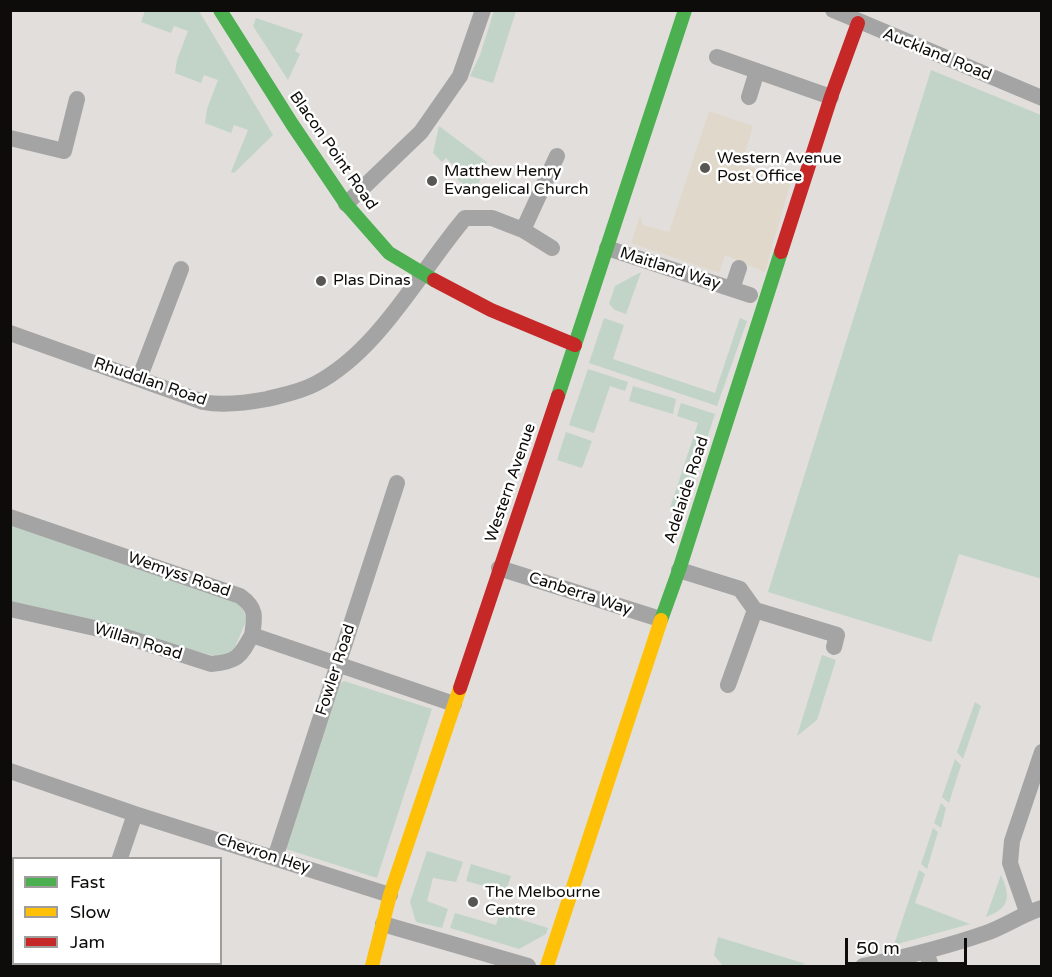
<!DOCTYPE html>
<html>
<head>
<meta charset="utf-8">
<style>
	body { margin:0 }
	#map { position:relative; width:1052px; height:977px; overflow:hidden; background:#e1dedb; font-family:"Varela Round",sans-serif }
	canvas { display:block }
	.frame { position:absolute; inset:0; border:12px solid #0e0c0a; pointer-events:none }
	.legend { position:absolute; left:12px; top:857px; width:210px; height:108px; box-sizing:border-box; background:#fff; border:2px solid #9f9e9d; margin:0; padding:8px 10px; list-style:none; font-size:18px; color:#0e0c0a }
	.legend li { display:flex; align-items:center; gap:12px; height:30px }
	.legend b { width:30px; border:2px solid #9f9e9d }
	.scale { position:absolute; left:845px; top:938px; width:122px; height:27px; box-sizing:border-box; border:3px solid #0e0c0a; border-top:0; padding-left:8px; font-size:18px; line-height:21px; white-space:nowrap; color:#0e0c0a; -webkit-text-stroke:4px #fff; paint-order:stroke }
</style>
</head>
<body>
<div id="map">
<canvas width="1052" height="977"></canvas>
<div class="frame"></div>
<ul class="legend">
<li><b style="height:8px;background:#4caf50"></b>Fast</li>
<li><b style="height:8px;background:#ffc107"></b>Slow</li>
<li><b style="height:8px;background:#c62828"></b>Jam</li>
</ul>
<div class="scale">50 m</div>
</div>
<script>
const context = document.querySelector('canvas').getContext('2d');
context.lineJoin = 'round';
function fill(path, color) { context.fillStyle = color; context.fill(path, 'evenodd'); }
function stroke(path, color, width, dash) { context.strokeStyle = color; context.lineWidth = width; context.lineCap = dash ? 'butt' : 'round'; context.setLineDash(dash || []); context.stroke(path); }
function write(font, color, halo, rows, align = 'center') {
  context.font = font + ' "Varela Round",sans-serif'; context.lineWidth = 5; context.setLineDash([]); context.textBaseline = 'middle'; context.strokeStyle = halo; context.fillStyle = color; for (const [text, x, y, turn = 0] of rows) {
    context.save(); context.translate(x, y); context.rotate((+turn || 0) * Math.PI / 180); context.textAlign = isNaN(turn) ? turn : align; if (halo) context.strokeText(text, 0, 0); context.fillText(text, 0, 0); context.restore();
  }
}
fill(new Path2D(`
	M 709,111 L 753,126 L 742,164 L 791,181 L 765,272 L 725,255 L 719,273 L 631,243 L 640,216 L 643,225 L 669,232 Z`), '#e1d8cc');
fill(new Path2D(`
	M 145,11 L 199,11 L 273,135 L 234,173 L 231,172 L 248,130 L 234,125 L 231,133 L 205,123 L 207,109 L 218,80 L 204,75 L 201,83 L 175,73 L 177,60 L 188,31 L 174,26 L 171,33 L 141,22 Z
	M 494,11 L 516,11 L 493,83 L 470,76 L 480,55 Z
	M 256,18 L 303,34 L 295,51 L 300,54 L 288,80 L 253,26 Z
	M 931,70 L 1041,115 L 1042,579 L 959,554 L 931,642 L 768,592 Z
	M 439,126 L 487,162 L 474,195 L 456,178 L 461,173 L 446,158 L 442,162 L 433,153 Z
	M 641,272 L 626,314 L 615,310 L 609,304 L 615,286 Z
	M 604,318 L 624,325 L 613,359 L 715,393 L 740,318 L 747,321 L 717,406 L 589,363 Z
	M 588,369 L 628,382 L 625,391 L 610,386 L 594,433 L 569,425 Z
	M 633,386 L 676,399 L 673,414 L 629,401 Z
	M 681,403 L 715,414 L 683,512 L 670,508 L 698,423 L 677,416 Z
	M 566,432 L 592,441 L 582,468 L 557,460 Z
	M 11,525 L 239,601 L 247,619 L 232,654 L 215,656 L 11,603 Z
	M 822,655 L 836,660 L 817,720 L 797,736 Z
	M 344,681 L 432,709 L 377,878 L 283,848 L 336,686 Z
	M 975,702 L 981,706 L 963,759 L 957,752 Z
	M 955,759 L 961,765 L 949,803 L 942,797 Z
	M 941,803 L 946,808 L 941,828 L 934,823 Z
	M 933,828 L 938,832 L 927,869 L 921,864 Z
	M 427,851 L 463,862 L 456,882 L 433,878 L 427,901 L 448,909 L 442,928 L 416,922 L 410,902 Z
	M 471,864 L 511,876 L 506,890 L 500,889 L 499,890 L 466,881 Z
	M 919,870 L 925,874 L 915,903 L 970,924 L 894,945 Z
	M 1001,875 C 1011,897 1010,908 986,917 Z
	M 455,913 L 496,925 L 500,913 L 548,928 L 546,934 L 519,949 L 450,928 Z
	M 718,937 L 806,964 L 795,966 L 723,966 L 714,955 Z`), '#c2d4c8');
stroke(new Path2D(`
	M 833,10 L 1042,98
	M 717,57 L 831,97
	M 749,97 L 757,71
	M 10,138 L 64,151 L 77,99
	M 346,204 L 421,132 L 460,76 L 483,10
	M 523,230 L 557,156
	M 607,248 L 750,295
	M 732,289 L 739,268
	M 10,333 L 203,402 C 224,406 246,403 267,399 C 283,395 300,392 315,384 C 379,351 420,271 465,218 L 492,218 L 523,230 L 552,248
	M 139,379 L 181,269
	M 10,517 L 240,596 C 257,608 255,617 252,635 L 454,704
	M 499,568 L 660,619
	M 679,570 L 740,589 L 755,610 L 728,685
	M 10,609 L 108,631 L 211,664 C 237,662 240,657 252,635
	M 755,610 L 837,635 L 834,647
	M 10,771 L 135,814 L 390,895
	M 120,858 L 135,814
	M 275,858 L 397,483
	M 1027,912 L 1010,863 L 1012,841 L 1042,752
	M 383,924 L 528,966
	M 926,952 L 931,966
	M 863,966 C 905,957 946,947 986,933 C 1006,926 1022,914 1042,908`), '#a5a4a4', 16);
stroke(new Path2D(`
	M 220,10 L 292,124 L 346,204 L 389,253 L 434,280
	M 558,396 L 685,10
	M 661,620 L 679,570 L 781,252`), '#4caf50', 14);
stroke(new Path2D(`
	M 372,966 L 390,895 L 460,688
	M 547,966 L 661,620`), '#ffc107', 14);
stroke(new Path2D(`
	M 781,252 L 831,97 L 858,23
	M 434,280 L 491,310 L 575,345
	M 460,688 L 558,396`), '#c62828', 14);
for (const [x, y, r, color] of [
	[705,168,6,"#585653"],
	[432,181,6,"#585653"],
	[321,281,6,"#585653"],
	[473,902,6,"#585653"]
]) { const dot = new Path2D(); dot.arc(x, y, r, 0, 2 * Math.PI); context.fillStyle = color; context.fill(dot); stroke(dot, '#fff', 2); }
write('16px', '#0e0c0a', '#fff', [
	["Auckland Road",937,55,22],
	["Blacon Point Road",333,151,55],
	["Maitland Way",670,269,18],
	["Rhuddlan Road",150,382,19],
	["Western Avenue",511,483,-71],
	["Adelaide Road",687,490,-72],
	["Wemyss Road",179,575,19],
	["Canberra Way",580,594,18],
	["Willan Road",138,642,17],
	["Fowler Road",336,670,-72],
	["Chevron Hey",263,854,18]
]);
write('16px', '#0e0c0a', '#fff', [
	["Western Avenue",717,159],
	["Post Office",717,177],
	["Matthew Henry",444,172],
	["Evangelical Church",444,190],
	["Plas Dinas",333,281],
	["The Melbourne",485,893],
	["Centre",485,911]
], 'left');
</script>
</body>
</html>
